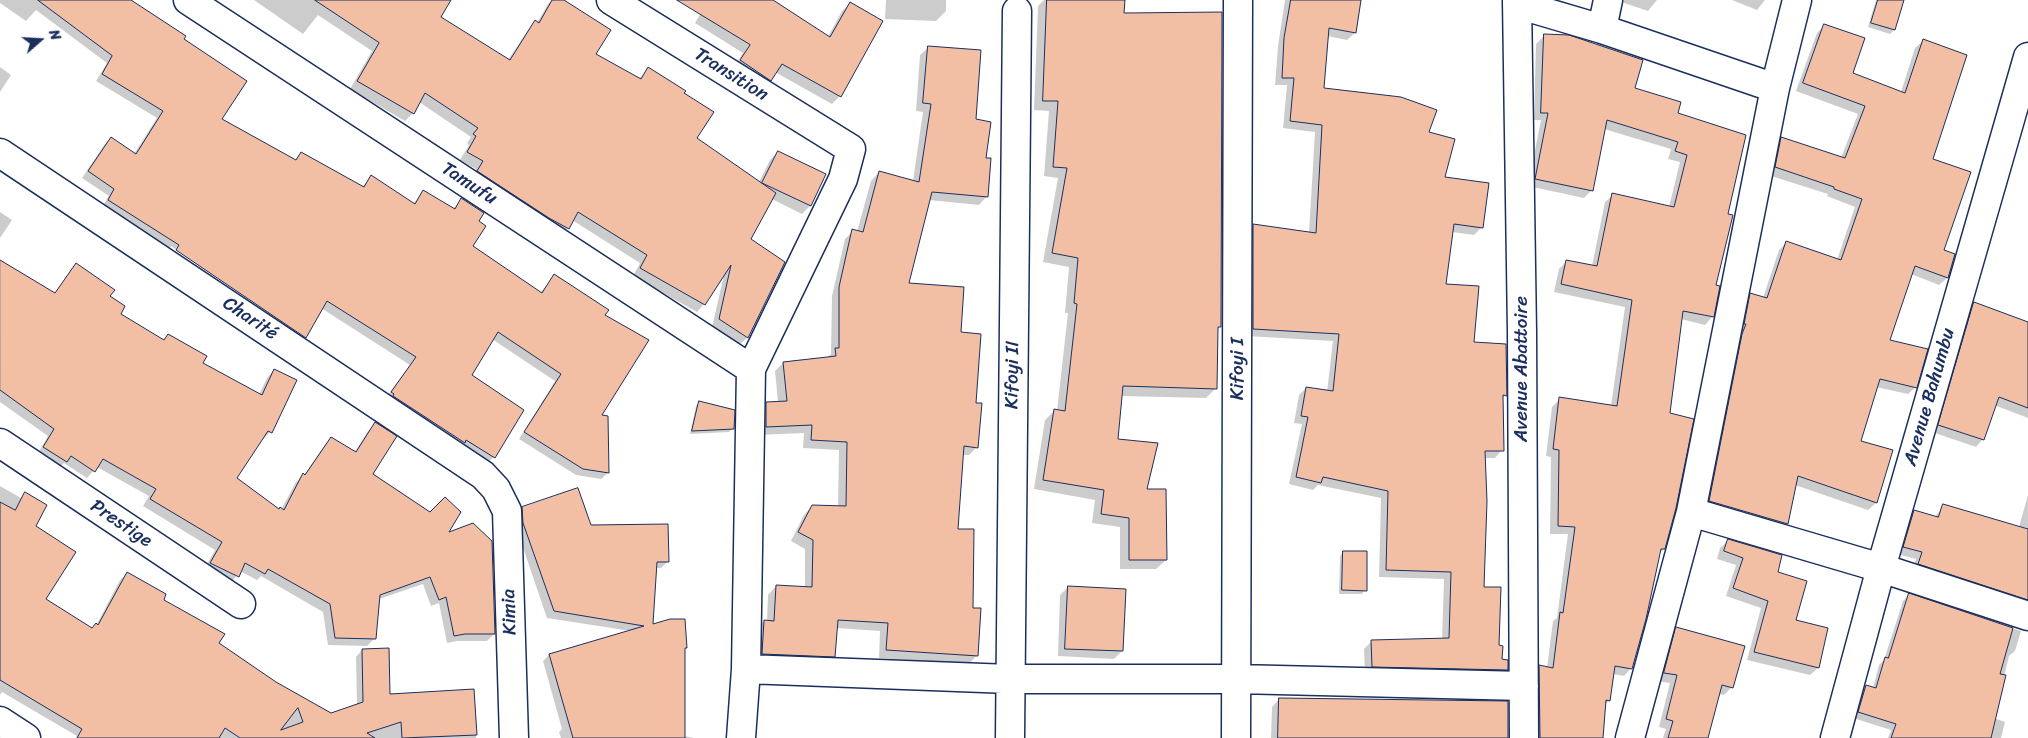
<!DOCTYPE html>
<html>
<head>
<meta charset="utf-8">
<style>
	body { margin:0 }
	#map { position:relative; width:2028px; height:738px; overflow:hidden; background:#fff; font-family:Sriracha,sans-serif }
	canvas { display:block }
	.north { position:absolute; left:15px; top:15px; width:50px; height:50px; -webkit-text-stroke:4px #fff; paint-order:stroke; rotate:71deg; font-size:14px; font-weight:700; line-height:20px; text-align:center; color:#1b2f5e }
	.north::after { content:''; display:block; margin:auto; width:18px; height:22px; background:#1b2f5e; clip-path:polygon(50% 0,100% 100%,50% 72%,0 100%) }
</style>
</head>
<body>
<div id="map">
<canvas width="2028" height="738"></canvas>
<div class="north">N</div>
</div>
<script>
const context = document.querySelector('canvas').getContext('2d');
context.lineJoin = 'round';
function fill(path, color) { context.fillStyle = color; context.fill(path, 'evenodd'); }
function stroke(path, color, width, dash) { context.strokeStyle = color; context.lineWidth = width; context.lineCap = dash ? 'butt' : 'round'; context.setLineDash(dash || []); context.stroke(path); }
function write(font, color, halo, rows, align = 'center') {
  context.font = font + ' Sriracha,sans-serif'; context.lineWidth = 5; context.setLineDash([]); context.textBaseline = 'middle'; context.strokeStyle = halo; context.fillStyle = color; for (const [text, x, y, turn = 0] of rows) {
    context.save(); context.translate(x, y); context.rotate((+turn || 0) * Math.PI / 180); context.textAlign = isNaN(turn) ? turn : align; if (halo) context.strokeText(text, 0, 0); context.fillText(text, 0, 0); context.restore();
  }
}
fill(new Path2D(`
	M 0,0 L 109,0 L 182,40 L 220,120 L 294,161 L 301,154 L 362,187 L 371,177 L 413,204 L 423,192 L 453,209 L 461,199 L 477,221 L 472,247 L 540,293 L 555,275 L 604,315 L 600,415 L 607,417 L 608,473 L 601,479 L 576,475 L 519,439 L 555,381 L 492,339 L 470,375 L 494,457 L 487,463 L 385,399 L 410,365 L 321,308 L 304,337 L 171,246 L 170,248 L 304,338 L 298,344 L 170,257 L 173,252 L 102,207 L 109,196 L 82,178 L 104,145 L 111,138 L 134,154 L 157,118 L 96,81 L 107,63 L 36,10 L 26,21 L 0,3 Z
	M 254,0 L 449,0 L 439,18 L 508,60 L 528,30 L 535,22 L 537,23 L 548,4 L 552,0 L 561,0 L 594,55 L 639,79 L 648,69 L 683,94 L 696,138 L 759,182 L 770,160 L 778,152 L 824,175 L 810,206 L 802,214 L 772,199 L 749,240 L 784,262 L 747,338 L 739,345 L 712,327 L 724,275 L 704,304 L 697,312 L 633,276 L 640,263 L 572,220 L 568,228 L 560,236 L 470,179 L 476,169 L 460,160 L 469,145 L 467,143 L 471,137 L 419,102 L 413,113 L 405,121 L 350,89 L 372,51 L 318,15 L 303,34 Z
	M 709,0 L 770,0 L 828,37 L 842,11 L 850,4 L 840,96 L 832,104 L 775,72 L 762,88 L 733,69 L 743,53 L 695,23 Z
	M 886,0 L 946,0 L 946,11 L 936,21 L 885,19 Z
	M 1044,0 L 1100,0 L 1122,15 L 1220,326 L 1217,330 L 1216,388 L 1206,398 L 1121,396 L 1117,440 L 1145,490 L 1166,560 L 1156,569 L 1120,569 L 1120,527 L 1092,523 L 1095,500 L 1034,489 L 1045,420 L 1055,410 L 1057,411 L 1068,313 L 1065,313 L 1069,267 L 1043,262 L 1058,178 L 1044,176 L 1049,111 L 1034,110 L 1038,6 Z
	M 1285,0 L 1359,0 L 1355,33 L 1347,40 L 1327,36 L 1323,89 L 1428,133 L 1444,178 L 1482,227 L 1474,235 L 1452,232 L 1445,285 L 1473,343 L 1505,395 L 1502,399 L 1502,450 L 1495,458 L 1484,458 L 1482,588 L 1501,660 L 1507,669 L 1499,677 L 1365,674 L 1364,649 L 1372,641 L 1442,640 L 1444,579 L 1379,577 L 1381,498 L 1318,485 L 1313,490 L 1289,484 L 1302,424 L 1294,423 L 1299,395 L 1306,388 L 1327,392 L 1333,341 L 1246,336 L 1246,233 L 1253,226 L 1309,233 L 1315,132 L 1283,128 L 1287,85 L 1275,85 L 1278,46 Z
	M 1657,0 L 1648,11 L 1618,1 L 1618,0 Z
	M 1732,0 L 1765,0 L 1757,10 Z
	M 1876,0 L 1903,0 L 1894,30 L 1890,34 L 1868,27 Z
	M 1825,25 L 1852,73 L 1901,92 L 1915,48 L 1923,41 L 1931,160 L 1942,251 L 1954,255 L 1947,278 L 1939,285 L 1911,274 L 1888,341 L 1916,387 L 1908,394 L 1876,387 L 1859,442 L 1891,450 L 1876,503 L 1868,510 L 1795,485 L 1787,524 L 1779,531 L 1702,509 L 1743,302 L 1751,295 L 1763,298 L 1779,250 L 1787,242 L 1837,260 L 1855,207 L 1827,196 L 1828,194 L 1768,175 L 1774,146 L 1782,139 L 1841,158 L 1858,114 L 1796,91 L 1817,33 Z
	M 1544,36 L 1677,114 L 1727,215 L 1715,286 L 1712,317 L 1705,325 L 1681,319 L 1668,414 L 1664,549 L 1659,553 L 1631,668 L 1624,676 L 1613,674 L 1609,701 L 1604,705 L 1602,738 L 1532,738 L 1532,674 L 1540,667 L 1547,668 L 1553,621 L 1557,618 L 1568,534 L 1550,534 L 1551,457 L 1546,456 L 1552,407 L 1560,399 L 1611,406 L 1625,307 L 1554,292 L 1559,269 L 1567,261 L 1592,266 L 1605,202 L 1613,195 L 1669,207 L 1680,162 L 1668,159 L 1671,149 L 1604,129 L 1592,190 L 1584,198 L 1528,186 L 1541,120 L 1534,120 L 1536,44 Z
	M 929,47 L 975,120 L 985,159 L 987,196 L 979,205 L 929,200 L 907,284 L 960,333 L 975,404 L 977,447 L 969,455 L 962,455 L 957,530 L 971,609 L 977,655 L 969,664 L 879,658 L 880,631 L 836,628 L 833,656 L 825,664 L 754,662 L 756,629 L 764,621 L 767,621 L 768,595 L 776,586 L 805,588 L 805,549 L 791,541 L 804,515 L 812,506 L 838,507 L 839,450 L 803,448 L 804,433 L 758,435 L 758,411 L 767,403 L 778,402 L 775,371 L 783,363 L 828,357 L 831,354 L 832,296 L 845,239 L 853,231 L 857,232 L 871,181 L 879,172 L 913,181 L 923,112 L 916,111 L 920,55 Z
	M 0,67 L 11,75 L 0,92 Z
	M 0,212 L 12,220 L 0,238 Z
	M 0,261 L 54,294 L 76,264 L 109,297 L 119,314 L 162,341 L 168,335 L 202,363 L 259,395 L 267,378 L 274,370 L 270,432 L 263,439 L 261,438 L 235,479 L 279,510 L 281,510 L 296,482 L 304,475 L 324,446 L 331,439 L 354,453 L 368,431 L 376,424 L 371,474 L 446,534 L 494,634 L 487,641 L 457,641 L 447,643 L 439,603 L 431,606 L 423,584 L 379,599 L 374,639 L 367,646 L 328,645 L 323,612 L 261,576 L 257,580 L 240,571 L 231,583 L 204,570 L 215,550 L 143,506 L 149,496 L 97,467 L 87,478 L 64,463 L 59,468 L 37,455 L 48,436 L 0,402 Z
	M 1974,303 L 2028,323 L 2028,418 L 1994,405 L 1983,439 L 1976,447 L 1932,432 L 1967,310 Z
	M 700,402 L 733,428 L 729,432 L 690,434 L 696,406 Z
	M 0,486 L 21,498 L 25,494 L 34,526 L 44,599 L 91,629 L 97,624 L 120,580 L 127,574 L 218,643 L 276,683 L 330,714 L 357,705 L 356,657 L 362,650 L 389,695 L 473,690 L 476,738 L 76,738 L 77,736 L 2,692 L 0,695 Z
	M 2028,495 L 2028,602 L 1912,571 L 1916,559 L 1897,554 L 1907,519 L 1914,512 L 1935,517 L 1944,505 L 2019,527 Z
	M 522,508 L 590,526 L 667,562 L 661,568 L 655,568 L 652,626 L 686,648 L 684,649 L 684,736 L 694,738 L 561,738 L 559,732 L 562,729 L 543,661 L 549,655 L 631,631 L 547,618 L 517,530 L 516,515 Z
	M 1728,541 L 1776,573 L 1795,621 L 1818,668 L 1810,675 L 1747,660 L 1761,608 L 1726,596 L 1736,565 L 1717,559 L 1720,548 Z
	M 1343,552 L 1365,590 L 1362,594 L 1339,594 L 1340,556 Z
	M 1068,587 L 1122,651 L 1114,659 L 1058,656 L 1060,595 Z
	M 1909,595 L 2021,631 L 2015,651 L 2009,656 L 1994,718 L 2005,722 L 2001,738 L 1888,738 L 1891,730 L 1853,718 L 1860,692 L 1866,686 L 1873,688 L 1879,665 L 1884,660 L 1903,601 Z
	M 1676,629 L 1732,687 L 1724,695 L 1719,694 L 1707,738 L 1663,738 L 1666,729 L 1659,727 L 1670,683 L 1657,681 L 1669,637 Z
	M 1279,699 L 1507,702 L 1507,738 L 1271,738 L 1272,707 Z`), '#0003');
const building = new Path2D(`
	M 38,0 L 131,0 L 186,36 L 184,39 L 247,81 L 222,119 L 296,160 L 301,152 L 364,187 L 371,175 L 415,204 L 423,190 L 455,209 L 461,198 L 484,213 L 479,221 L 486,226 L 473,246 L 542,293 L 554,274 L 609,310 L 605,315 L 649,340 L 602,415 L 608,416 L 609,473 L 583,469 L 524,432 L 561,374 L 498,332 L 472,375 L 524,410 L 495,458 L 466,440 L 465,443 L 393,396 L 394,394 L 391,392 L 416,357 L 327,301 L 306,338 L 176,250 L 179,245 L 108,200 L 114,189 L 88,171 L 111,137 L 136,154 L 163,111 L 102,74 L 112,56 Z
	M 315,0 L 451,0 L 441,17 L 510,60 L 535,20 L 539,23 L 552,0 L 564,0 L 611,30 L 596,54 L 641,79 L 648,67 L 686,91 L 684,93 L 714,112 L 697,138 L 776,193 L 751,239 L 785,262 L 748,338 L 719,319 L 731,265 L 705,305 L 640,268 L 647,255 L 578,212 L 569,229 L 549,218 L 477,171 L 483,161 L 467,152 L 476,136 L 473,134 L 478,128 L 425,93 L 414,114 L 357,81 L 379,43 Z
	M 677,0 L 773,0 L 830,37 L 850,2 L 883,21 L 841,97 L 782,64 L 771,81 L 740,60 L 750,45 Z
	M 1047,0 L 1125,0 L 1124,13 L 1222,12 L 1221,327 L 1218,327 L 1217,389 L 1123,386 L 1118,439 L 1158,443 L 1147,489 L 1166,489 L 1167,560 L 1129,560 L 1129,518 L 1101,514 L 1104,490 L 1043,480 L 1054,409 L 1065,411 L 1077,304 L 1074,303 L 1078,258 L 1052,253 L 1067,168 L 1053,167 L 1058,101 L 1043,101 Z
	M 1291,0 L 1361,0 L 1356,33 L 1329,28 L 1324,88 L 1401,97 L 1437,110 L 1429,132 L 1455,139 L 1445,177 L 1489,183 L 1483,228 L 1454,224 L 1446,284 L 1479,286 L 1474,342 L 1506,344 L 1507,396 L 1503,395 L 1504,451 L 1485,451 L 1487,501 L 1484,587 L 1501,587 L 1499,645 L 1503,646 L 1502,659 L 1508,660 L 1508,670 L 1372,667 L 1371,640 L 1449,638 L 1451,572 L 1386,570 L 1388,491 L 1323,477 L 1321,483 L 1296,477 L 1308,417 L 1301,416 L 1306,387 L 1333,391 L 1339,334 L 1253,329 L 1253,224 L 1316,233 L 1322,125 L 1290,121 L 1294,78 L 1282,78 L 1284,38 Z
	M 1878,0 L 1904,0 L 1895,30 L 1871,23 Z
	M 1824,24 L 1865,38 L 1853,73 L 1905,93 L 1923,39 L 1967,55 L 1933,159 L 1971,172 L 1944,250 L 1955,254 L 1948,278 L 1915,266 L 1890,340 L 1928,349 L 1917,388 L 1880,379 L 1861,441 L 1893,450 L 1877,503 L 1798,476 L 1788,524 L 1709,501 L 1742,334 L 1746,324 L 1744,324 L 1750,293 L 1767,298 L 1786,241 L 1841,260 L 1862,199 L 1834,189 L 1834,187 L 1775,167 L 1781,137 L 1845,158 L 1865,106 L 1803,83 Z
	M 1544,34 L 1569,35 L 1643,60 L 1635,88 L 1681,102 L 1678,113 L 1746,135 L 1728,214 L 1733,215 L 1716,285 L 1720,286 L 1714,317 L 1683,311 L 1670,413 L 1694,419 L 1676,508 L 1665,549 L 1661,549 L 1646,619 L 1632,669 L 1615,666 L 1610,701 L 1606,700 L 1603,738 L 1540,738 L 1539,665 L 1553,668 L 1560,612 L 1563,613 L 1575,527 L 1558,526 L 1559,450 L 1553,449 L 1559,397 L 1617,406 L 1632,300 L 1561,284 L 1566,260 L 1597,266 L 1612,193 L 1674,207 L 1687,155 L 1675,151 L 1678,142 L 1607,120 L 1593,191 L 1535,179 L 1548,113 L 1541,113 Z
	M 928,46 L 981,50 L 976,119 L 991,122 L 986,158 L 991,158 L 988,197 L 932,192 L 909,283 L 964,287 L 961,332 L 981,334 L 976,403 L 982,403 L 978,448 L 964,446 L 958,529 L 974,529 L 973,608 L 981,608 L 978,656 L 886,650 L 888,623 L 838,620 L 835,657 L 762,654 L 764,620 L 774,621 L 776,585 L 812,587 L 813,540 L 798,532 L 812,505 L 846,506 L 847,442 L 811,440 L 812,425 L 766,427 L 766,402 L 787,401 L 783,362 L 836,356 L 835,348 L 839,348 L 839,287 L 852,229 L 863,232 L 879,171 L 919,182 L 931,104 L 923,103 Z
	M 778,151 L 826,174 L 811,206 L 762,183 Z
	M 0,260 L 55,293 L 76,263 L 115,290 L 110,296 L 125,306 L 121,314 L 164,340 L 168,334 L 207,356 L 203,363 L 262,395 L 274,369 L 297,380 L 272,433 L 268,431 L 237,478 L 279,509 L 280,507 L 284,510 L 303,473 L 305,475 L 331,437 L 356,452 L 375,422 L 397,436 L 373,474 L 430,512 L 445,497 L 461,512 L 449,532 L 473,523 L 492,541 L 495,634 L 465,634 L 454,636 L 446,597 L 439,600 L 430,577 L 380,595 L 376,639 L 335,638 L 330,604 L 268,569 L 265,574 L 245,563 L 239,577 L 210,563 L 222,542 L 150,499 L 156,489 L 103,459 L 95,472 L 71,456 L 67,462 L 43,447 L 54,429 L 0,390 Z
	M 1974,302 L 2028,322 L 2028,408 L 1999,397 L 1984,440 L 1938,425 Z
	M 699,401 L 735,410 L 734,429 L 692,431 Z
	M 578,488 L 591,525 L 668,524 L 669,562 L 657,562 L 653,624 L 670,619 L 685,619 L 687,648 L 685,648 L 685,738 L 573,738 L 549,654 L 644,626 L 554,611 L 523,523 L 522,507 Z
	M 25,492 L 47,505 L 36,526 L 76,552 L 46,599 L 92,628 L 96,623 L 98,625 L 127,572 L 166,594 L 164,600 L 225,634 L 219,643 L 276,682 L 331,713 L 363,702 L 362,649 L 389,648 L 390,694 L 474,689 L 477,735 L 402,738 L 401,722 L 367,733 L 375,738 L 240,738 L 225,728 L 219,738 L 77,738 L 82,729 L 0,680 L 0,502 L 15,510 ZM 298,708 L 303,722 L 281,730 Z
	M 1943,504 L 2028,529 L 2028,600 L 1918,564 L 1922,552 L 1903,547 L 1914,510 L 1938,517 Z
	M 1728,539 L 1782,555 L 1778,572 L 1807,581 L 1796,620 L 1828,628 L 1819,668 L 1754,652 L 1768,601 L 1733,588 L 1743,558 L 1724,551 Z
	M 1343,551 L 1367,551 L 1367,591 L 1342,590 Z
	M 1068,586 L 1126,589 L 1123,651 L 1065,649 Z
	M 1909,593 L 2013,628 L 2000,674 L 2006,675 L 1991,738 L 1891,738 L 1896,724 L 1858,712 L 1866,685 L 1876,688 L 1885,657 L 1888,658 Z
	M 1676,627 L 1745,646 L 1733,688 L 1722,685 L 1708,738 L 1668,738 L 1673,721 L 1666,719 L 1677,675 L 1664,673 Z
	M 1279,698 L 1508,701 L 1508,738 L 1278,738 Z`);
fill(building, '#f3bfa4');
stroke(building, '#1b2f5e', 1);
const minor = new Path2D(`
	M 188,0 L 751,369
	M 611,0 L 851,149 L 843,179 L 751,369 L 746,669 L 741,738
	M 1517,0 L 1522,332 L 1524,738
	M 1517,4 L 1602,29 L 1775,88
	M 1602,29 L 1608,0
	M 0,153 L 483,475 L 496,489 L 507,511 L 514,738
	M 0,443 L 241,604
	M 1691,512 L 1881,568 L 2028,616
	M 746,669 L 1010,679 L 1237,679 L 1524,686
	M 0,721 L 26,738
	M 1010,738 L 1017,11
	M 1236,738 L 1238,0
	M 1630,738 L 1691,512 L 1775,88 L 1797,0
	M 1835,738 L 1881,568 L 2028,57`);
stroke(minor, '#1b2f5e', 31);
stroke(minor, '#fff', 28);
write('19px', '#1b2f5e', '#fff', [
	["Transition",731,75,32],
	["Tamufu",469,184,33],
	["Charité",250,319,34],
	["Kifoyi I",1238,369,-90],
	["Avenue Abattoire",1522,369,-90],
	["Kifoyi II",1013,375,-89],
	["Avenue Bahumbu",1930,397,-74],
	["Prestige",121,524,34],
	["Kimia",510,612,-92]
]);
</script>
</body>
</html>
